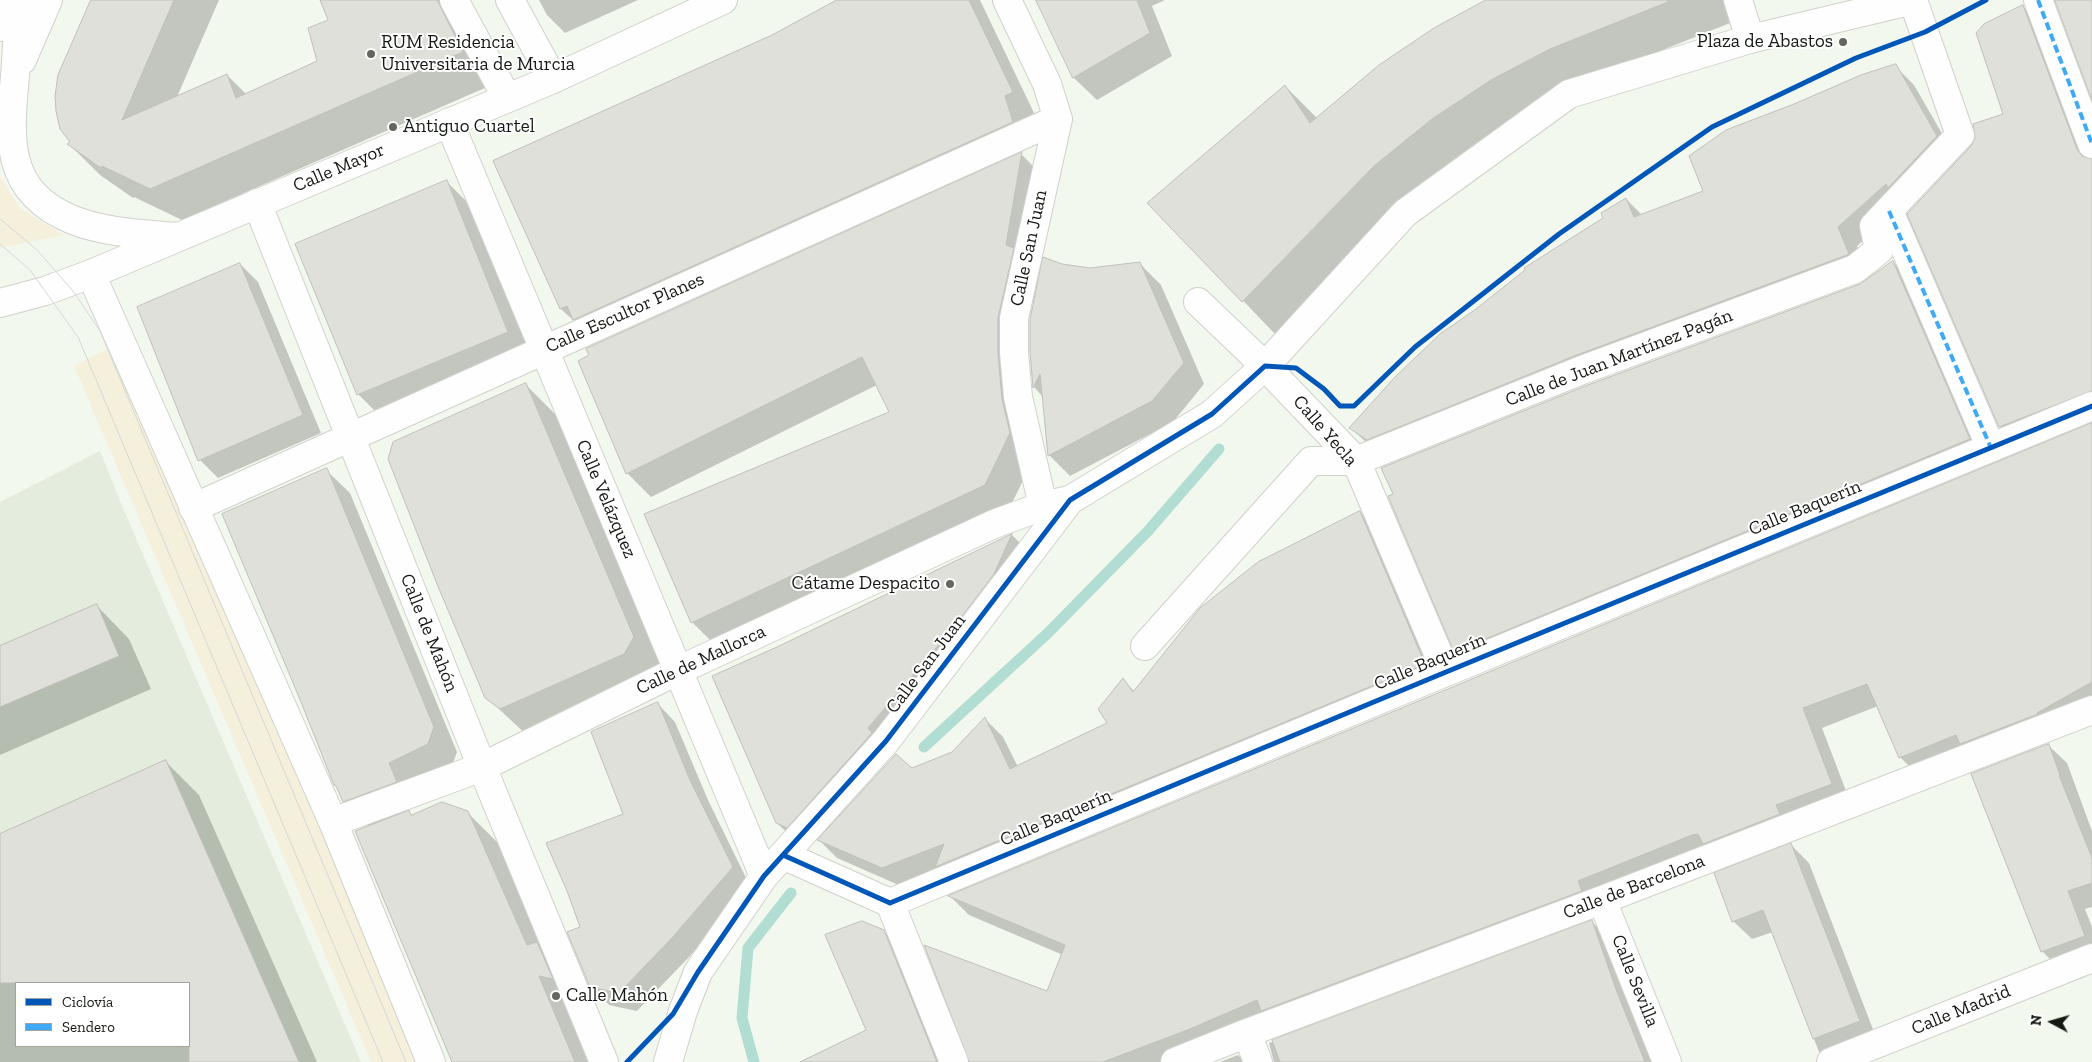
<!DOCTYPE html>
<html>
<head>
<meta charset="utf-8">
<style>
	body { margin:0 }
	#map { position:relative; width:2092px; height:1062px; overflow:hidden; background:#f3f8ef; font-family:"Zilla Slab",serif }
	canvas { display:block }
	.legend { position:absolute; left:15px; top:982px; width:175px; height:65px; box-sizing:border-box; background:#fff; border:1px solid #a1a3a1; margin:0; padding:6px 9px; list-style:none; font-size:15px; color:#151913 }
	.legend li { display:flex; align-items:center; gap:10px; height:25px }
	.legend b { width:25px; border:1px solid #a1a3a1 }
	.north { position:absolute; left:2027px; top:997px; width:50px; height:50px; -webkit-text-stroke:4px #fff; paint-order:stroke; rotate:276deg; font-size:14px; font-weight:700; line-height:20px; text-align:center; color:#151913 }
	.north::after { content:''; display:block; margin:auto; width:18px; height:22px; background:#151913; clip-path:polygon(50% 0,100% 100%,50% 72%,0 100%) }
</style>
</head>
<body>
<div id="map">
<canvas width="2092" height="1062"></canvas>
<ul class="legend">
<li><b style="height:6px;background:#0057b8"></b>Ciclovía</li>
<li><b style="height:6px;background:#3fa9f5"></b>Sendero</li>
</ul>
<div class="north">N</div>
</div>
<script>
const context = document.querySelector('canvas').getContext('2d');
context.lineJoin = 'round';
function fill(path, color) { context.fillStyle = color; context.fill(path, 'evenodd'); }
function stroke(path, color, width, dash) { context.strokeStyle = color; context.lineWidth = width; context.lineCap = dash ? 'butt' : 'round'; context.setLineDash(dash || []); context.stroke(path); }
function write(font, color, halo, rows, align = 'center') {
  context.font = font + ' "Zilla Slab",serif'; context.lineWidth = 4; context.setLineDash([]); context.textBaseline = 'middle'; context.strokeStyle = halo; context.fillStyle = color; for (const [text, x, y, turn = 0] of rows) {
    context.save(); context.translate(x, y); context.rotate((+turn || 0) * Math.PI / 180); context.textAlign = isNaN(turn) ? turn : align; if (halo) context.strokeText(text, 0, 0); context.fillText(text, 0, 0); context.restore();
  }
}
fill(new Path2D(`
	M 100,451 L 123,508 L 361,1062 L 0,1062 L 0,502 ZM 16,983 L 189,983 L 189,1046 L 16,1046 Z`), '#e3ecdd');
fill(new Path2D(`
	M 0,176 L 20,208 L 63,235 L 0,248 Z
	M 115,345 L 418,1062 L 371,1062 L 74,366 Z`), '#f5f0dc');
fill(new Path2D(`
	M 92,0 L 219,0 L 177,97 L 227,75 L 246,94 L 318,61 L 330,21 L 321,0 L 451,0 L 494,84 L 182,220 L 134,197 L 133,198 L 100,175 L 69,144 L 71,143 Z
	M 539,0 L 638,0 L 565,33 L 547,15 Z
	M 841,0 L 980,0 L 1035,115 L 1027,119 L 1035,145 L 597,342 L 561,309 L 495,162 L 772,36 Z
	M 1037,0 L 1165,0 L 1152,6 L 1172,56 L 1097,100 L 1074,78 Z
	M 1488,0 L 1728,0 L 1735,21 L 1583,82 L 1276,335 L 1149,203 L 1285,86 L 1317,118 Z
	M 2023,7 L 2043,26 L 2092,158 L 2092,417 L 2020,446 L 2000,427 L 1909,214 L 2005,114 Z
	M 1895,66 L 1914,85 L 1955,156 L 1857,246 L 1867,273 L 1370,446 L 1351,428 L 1605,219 L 1626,199 L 1642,215 L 1704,192 Z
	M 1021,154 L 1045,178 L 1022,343 L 1034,458 L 1009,509 L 716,646 L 692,622 L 646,515 L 890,413 L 877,385 L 651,497 L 627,473 Z
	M 447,182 L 480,215 L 540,365 L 392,428 L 358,394 Z
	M 1893,262 L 1910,279 L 1986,456 L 1472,668 L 1455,651 L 1861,285 Z
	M 240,264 L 258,282 L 321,433 L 218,478 L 200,460 Z
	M 1140,264 L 1161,285 L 1204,384 L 1173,422 L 1070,476 L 1049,455 L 1043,397 L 1034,387 L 1031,352 L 1090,269 Z
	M 526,385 L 555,414 L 663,667 L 530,738 L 486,697 Z
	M 2092,424 L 2092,713 L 1920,777 L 1900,757 L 1878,706 L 1822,728 L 1851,804 L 1201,1062 L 971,1062 L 1047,993 L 1063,955 L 969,915 L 950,896 Z
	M 326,470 L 350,493 L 457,752 L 451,768 L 412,787 L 420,806 L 407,810 L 413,816 L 467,812 L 497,842 L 591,1062 L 453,1062 L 369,827 L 344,801 Z
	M 1360,512 L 1378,531 L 1443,682 L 901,886 L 837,858 L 819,840 L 912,770 L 952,753 L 985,719 L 1003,737 L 1018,767 L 1108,724 L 1123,680 L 1135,692 Z
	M 1012,535 L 1033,556 L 1014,596 L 974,649 L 888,750 L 893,755 L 808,848 L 799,844 L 777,823 L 900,590 ZM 991,575 L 994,575 L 950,634 L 948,632 Z
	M 96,605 L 129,639 L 151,689 L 0,755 L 0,647 Z
	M 657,703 L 675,722 L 708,800 L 750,886 L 690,956 L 637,1011 L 609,1005 L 591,986 L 581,928 L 625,815 Z
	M 2048,745 L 2067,763 L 2092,831 L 2092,907 L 2085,909 L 2092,927 L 2092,958 L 2060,969 L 2042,951 Z
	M 166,762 L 199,795 L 317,1062 L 0,1062 L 0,835 ZM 16,983 L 189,983 L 189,1046 L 16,1046 Z
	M 1791,845 L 1809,863 L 1881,1050 L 1829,1062 L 1819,1052 L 1773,932 L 1752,939 L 1733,921 Z
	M 1592,922 L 1612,942 L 1656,1062 L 1274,1062 L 1269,1043 Z
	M 883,931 L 903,951 L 948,1062 L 816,1062 L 868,1031 Z
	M 1238,1055 L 1245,1062 L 1220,1062 Z`), '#0003');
stroke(new Path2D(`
	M 924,747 L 1048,633 L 1148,531 L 1219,449
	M 754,1062 L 742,1018 L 748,948 L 791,893`), '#b1ddd2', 11);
const building = new Path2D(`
	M 91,0 L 174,0 L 122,120 L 227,74 L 236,98 L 317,61 L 308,28 L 328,20 L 320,0 L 437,0 L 463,52 L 150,189 L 102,166 L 101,168 L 67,144 L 70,142 L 60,129 L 56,111 L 55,96 L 58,75 Z
	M 837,0 L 969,0 L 1013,92 L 1005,96 L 1013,122 L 573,320 L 567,306 L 560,309 L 493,161 L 494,160 L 772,35 Z
	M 1036,0 L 1137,0 L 1150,33 L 1073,78 Z
	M 1486,0 L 1667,0 L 1668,2 L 1550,49 L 1491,80 L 1432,119 L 1374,166 L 1242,302 L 1147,203 L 1285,85 L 1310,123 L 1379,65 L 1434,28 Z
	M 2055,0 L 2092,0 L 2092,100 Z
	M 2023,5 L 2077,149 L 2082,156 L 2092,159 L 2092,391 L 1999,427 L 1907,214 L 1971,146 L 1975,138 L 1973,124 L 2003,114 L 1976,33 L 1984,24 Z
	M 1896,64 L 1937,136 L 1888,188 L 1886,184 L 1838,227 L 1849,254 L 1847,255 L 1577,355 L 1367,440 L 1349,428 L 1395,377 L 1440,334 L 1476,309 L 1525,270 L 1524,268 L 1603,218 L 1601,213 L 1626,198 L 1634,217 L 1703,191 L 1689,156 L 1726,130 L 1794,104 L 1861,75 Z
	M 1022,152 L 1006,245 L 1014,248 L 998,318 L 998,354 L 1002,399 L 1010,433 L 985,485 L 691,623 L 644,514 L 889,412 L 862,357 L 626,474 L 578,361 L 589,355 L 586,349 Z
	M 447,180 L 508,332 L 357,395 L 295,244 Z
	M 1043,257 L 1062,264 L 1090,268 L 1140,262 L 1184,363 L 1152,401 L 1048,456 L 1040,374 L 1033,388 L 1030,352 L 1030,320 Z
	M 1893,261 L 1970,439 L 1454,652 L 1388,496 L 1393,494 L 1381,468 L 1588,385 L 1860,284 Z
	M 240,263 L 303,415 L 198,461 L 137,307 Z
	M 526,383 L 634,637 L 624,654 L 500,709 L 485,698 L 437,584 L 388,459 L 393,442 Z
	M 2092,423 L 2092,682 L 2037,713 L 2038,714 L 1960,744 L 1956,735 L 1899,758 L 1867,684 L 1803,708 L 1832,784 L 1776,805 L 1780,814 L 1703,844 L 1698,834 L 1692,835 L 1578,881 L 1582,891 L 1261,1011 L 1257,1000 L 1190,1029 L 1103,1062 L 969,1062 L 924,945 L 1047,991 L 1065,945 L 948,896 Z
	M 327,468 L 434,727 L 428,744 L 389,763 L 397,782 L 343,802 L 336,786 L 334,785 L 299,697 L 222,514 Z
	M 1360,511 L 1425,664 L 935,867 L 944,844 L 882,868 L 817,840 L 896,754 L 912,768 L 952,752 L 985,717 L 1010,769 L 1107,723 L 1098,709 L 1123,678 L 1133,692 L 1200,608 L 1258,562 Z
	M 1012,534 L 994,574 L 953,628 L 868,728 L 872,733 L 787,828 L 776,823 L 712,676 L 777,647 Z
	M 97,604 L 119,656 L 0,707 L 0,646 Z
	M 658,702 L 690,780 L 733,867 L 672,938 L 619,993 L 590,987 L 567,932 L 580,927 L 567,891 L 546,843 L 623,814 L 591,732 Z
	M 2049,744 L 2060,775 L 2059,775 L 2092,858 L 2092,883 L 2068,891 L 2085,936 L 2041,952 L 1971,774 Z
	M 166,760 L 299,1062 L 189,1062 L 189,983 L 0,983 L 0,834 Z
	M 442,802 L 468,811 L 527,945 L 537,942 L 553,979 L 539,976 L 575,1062 L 452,1062 L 355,831 L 409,810 L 411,815 Z
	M 1791,843 L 1860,1021 L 1813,1039 L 1763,910 L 1732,922 L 1714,873 Z
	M 1592,920 L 1617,992 L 1645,1062 L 1280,1062 L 1272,1040 Z
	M 862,921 L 884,930 L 937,1062 L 800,1062 L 866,1030 L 825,935 Z`);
fill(building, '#dee0d9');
stroke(building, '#bec0b9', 1);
const minor = new Path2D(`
	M 19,0 C 18,25 17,51 15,76 C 9,139 4,192 73,220 C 106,233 144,234 178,237
	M 454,0 L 507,98
	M 510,0 L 553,79
	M 1007,0 L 1047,84 L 1058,119 L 1014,318 L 1014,353 L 1018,397 L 1043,506
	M 1738,0 L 1750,39
	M 2038,0 L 2092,144
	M 22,60 L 48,0
	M 449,122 L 764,876
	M 257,203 L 482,767 L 604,1062
	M 1889,211 L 1991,448
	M 91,274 L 333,822 L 431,1062
	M 1198,302 L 1265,366 L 1356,461 L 1446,672
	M 193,508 L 1058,119
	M 1145,646 L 1311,461 L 1356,461 L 1582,370 L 1855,269 L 1879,250 L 1874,226 L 1960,135 L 1913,0
	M 333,822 L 482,767 L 677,671 L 994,524 L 1043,506 L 1070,500
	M 783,855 L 890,903 L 1446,672 L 2092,406
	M 1602,900 L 1667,1062
	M 890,903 L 954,1062
	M 1247,1033 L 1258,1062
	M 668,1062 L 683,1011 L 698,972 L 764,876 L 886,741 L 1070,500 L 1212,414 L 1265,366 L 1405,213 L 1569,94 L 1750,39 L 1914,0
	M 1175,1062 L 1247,1033 L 1602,900 L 2092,710
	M 1831,1062 L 2092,958`);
const secondary = new Path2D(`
	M 0,303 L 45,291 L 91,274 L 553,79 L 723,0`);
const primary = new Path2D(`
	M 0,27 L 12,0`);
stroke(minor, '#cfd2cb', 30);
stroke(secondary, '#cfd2cb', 30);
stroke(primary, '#cfd2cb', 30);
stroke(minor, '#fdfefd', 28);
stroke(secondary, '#fdfefd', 28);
stroke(primary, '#fdfefd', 28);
stroke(new Path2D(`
	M 0,219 L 37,250 L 73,291 L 100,331 L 406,1062
	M 0,244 L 30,270 L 78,337 L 383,1062`), '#d6d8d6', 1);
stroke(new Path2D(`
	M 2038,0 L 2092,144
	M 1889,211 L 1991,448`), '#3fa9f5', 4, [8, 4]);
stroke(new Path2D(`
	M 783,855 L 890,903 L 1446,672 L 2092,406
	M 627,1062 L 673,1014 L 698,972 L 764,876 L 886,741 L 1070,500 L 1212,414 L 1265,366 L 1296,368 L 1324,389 L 1340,406 L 1354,406 L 1415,347 L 1559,234 L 1712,127 L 1856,58 L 1925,32 L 1986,0`), '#0057b8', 5);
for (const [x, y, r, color] of [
	[1843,42,5,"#636760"],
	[371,54,5,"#636760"],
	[393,127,5,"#636760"],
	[950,584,5,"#636760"],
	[556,996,5,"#636760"]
]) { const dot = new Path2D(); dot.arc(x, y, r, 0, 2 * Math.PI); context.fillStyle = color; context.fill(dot); stroke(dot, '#fff', 2); }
write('19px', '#151913', '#fff', [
	["Plaza de Abastos",1833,42,"right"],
	["RUM Residencia",381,43],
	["Universitaria de Murcia",381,65],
	["Antiguo Cuartel",403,127],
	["Cátame Despacito",940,584,"right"],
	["Calle Mahón",566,996]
], 'left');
write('19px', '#151913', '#fff', [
	["Calle Mayor",339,168,-23],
	["Calle San Juan",1029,248,-78],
	["Calle Escultor Planes",625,313,-24],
	["Calle de Juan Martínez Pagán",1619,358,-21],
	["Calle Yecla",1325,431,49],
	["Calle Velázquez",606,499,67],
	["Calle Baquerín",1805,508,-22],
	["Calle de Mahón",429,633,68],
	["Calle de Mallorca",701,660,-25],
	["Calle Baquerín",1430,662,-23],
	["Calle San Juan",926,664,-53],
	["Calle Baquerín",1056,818,-23],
	["Calle de Barcelona",1634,887,-21],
	["Calle Sevilla",1635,981,68],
	["Calle Madrid",1961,1010,-22]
]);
</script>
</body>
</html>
